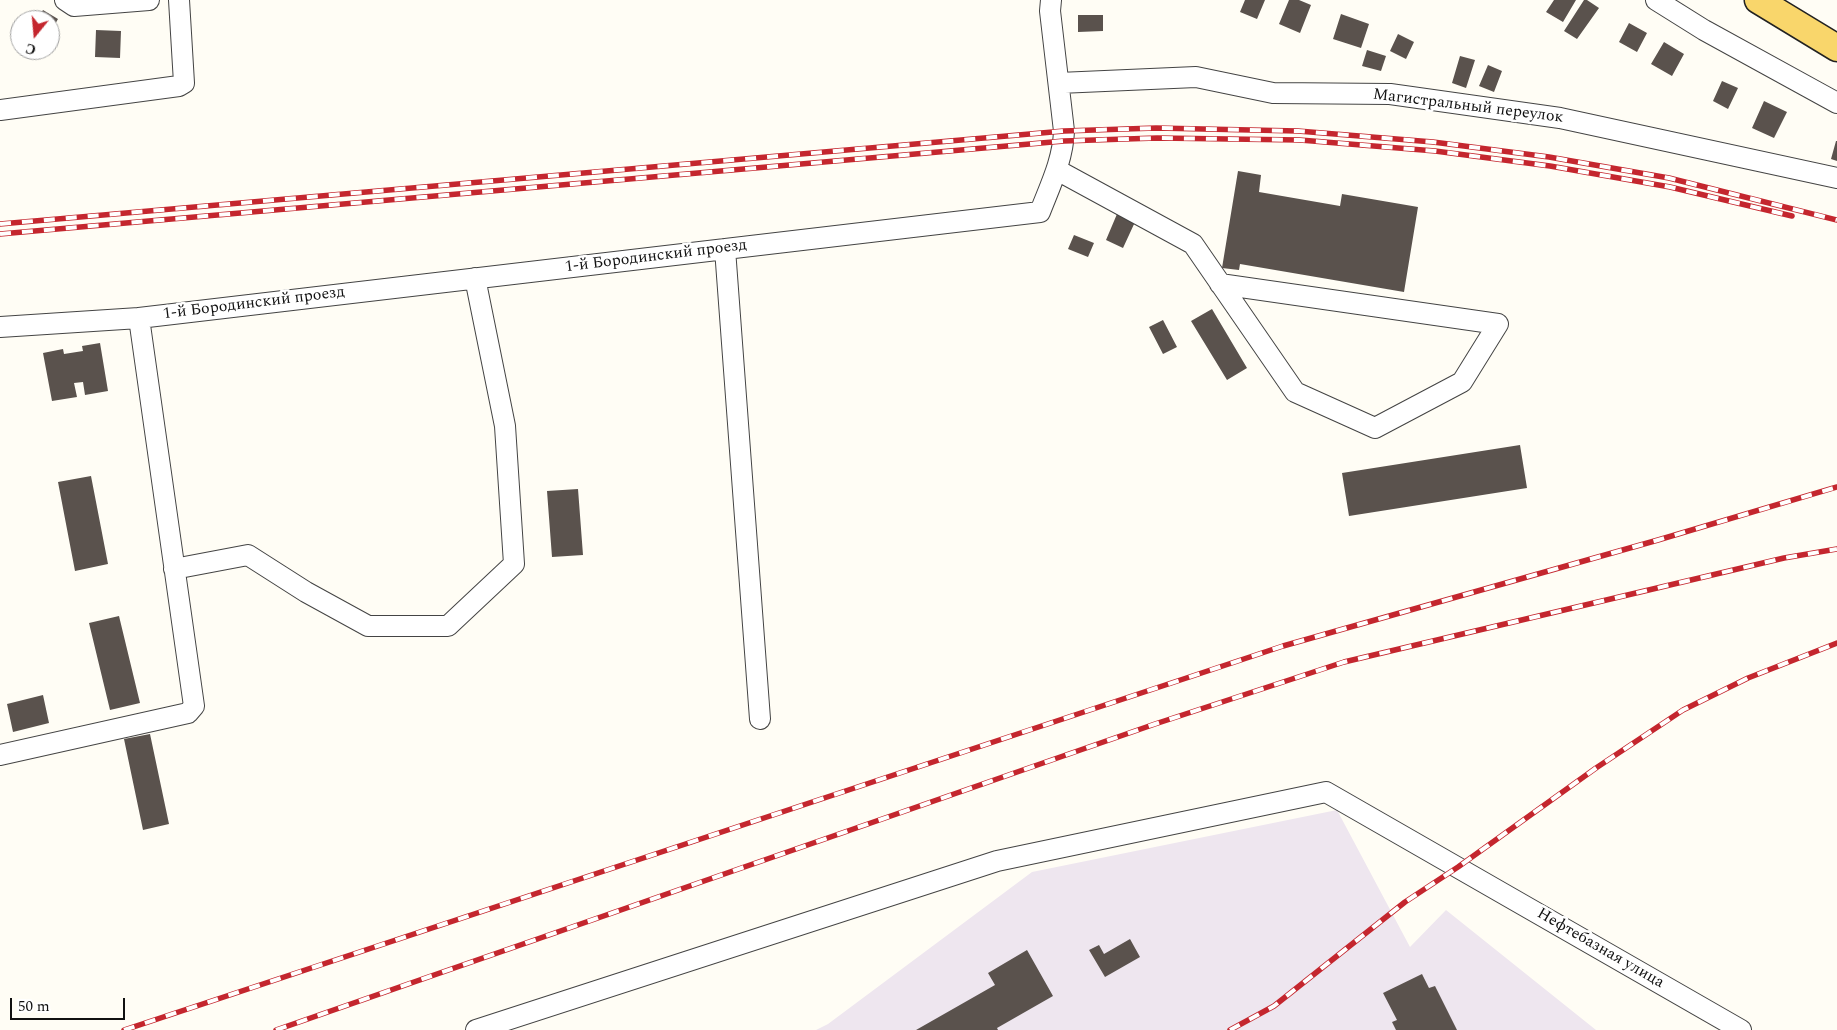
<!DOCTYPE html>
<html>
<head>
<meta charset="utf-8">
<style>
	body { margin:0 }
	#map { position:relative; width:1837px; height:1030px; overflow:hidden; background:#fffdf5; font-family:Spectral,serif }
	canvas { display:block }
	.north { position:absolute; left:10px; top:10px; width:50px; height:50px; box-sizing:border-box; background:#fff; border:1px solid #a0a0a0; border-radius:50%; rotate:197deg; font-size:14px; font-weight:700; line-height:20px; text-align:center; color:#111 }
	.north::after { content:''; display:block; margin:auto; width:18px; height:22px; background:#c4262e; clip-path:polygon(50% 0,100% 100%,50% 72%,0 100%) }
	.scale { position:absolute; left:10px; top:998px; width:115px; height:22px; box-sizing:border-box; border:2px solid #111; border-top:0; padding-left:6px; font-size:15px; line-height:18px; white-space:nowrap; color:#111; -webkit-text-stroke:4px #fff; paint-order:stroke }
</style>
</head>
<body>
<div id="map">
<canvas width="1837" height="1030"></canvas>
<div class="north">С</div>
<div class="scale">50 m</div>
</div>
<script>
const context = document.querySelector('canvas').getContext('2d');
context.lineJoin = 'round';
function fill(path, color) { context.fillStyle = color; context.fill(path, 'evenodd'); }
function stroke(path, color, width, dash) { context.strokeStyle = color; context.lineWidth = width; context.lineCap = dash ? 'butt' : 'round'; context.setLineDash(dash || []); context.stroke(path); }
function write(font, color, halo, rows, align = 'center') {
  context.font = font + ' Spectral,serif'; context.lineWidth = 5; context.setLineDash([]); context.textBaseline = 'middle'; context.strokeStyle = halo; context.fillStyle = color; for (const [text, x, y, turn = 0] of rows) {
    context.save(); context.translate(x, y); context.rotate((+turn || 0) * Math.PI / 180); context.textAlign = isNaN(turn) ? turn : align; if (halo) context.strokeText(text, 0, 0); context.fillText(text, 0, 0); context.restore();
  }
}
fill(new Path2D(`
	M 1337,810 L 1410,947 L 1446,910 L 1596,1030 L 816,1030 L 828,1024 L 1032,872 Z`), '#eee6ef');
fill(new Path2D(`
	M 1245,0 L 1265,0 L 1257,19 L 1240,12 Z
	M 1289,0 L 1299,0 L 1311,5 L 1300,33 L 1279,24 Z
	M 1554,0 L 1576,0 L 1563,22 L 1546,12 Z
	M 1584,0 L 1587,0 L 1599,8 L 1577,39 L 1564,31 Z
	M 43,10 L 58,19 L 50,33 L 50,20 L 37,20 Z
	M 1341,14 L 1369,24 L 1361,48 L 1333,39 Z
	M 1078,15 L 1103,15 L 1103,31 L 1078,32 Z
	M 1629,23 L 1647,33 L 1637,52 L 1619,42 Z
	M 96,30 L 121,31 L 120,58 L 95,57 Z
	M 1398,34 L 1414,42 L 1406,59 L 1390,51 Z
	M 1664,42 L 1684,54 L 1672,76 L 1651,64 Z
	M 1367,50 L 1386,56 L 1381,71 L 1362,66 Z
	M 1460,56 L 1475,60 L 1466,88 L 1452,83 Z
	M 1488,65 L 1502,71 L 1494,92 L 1479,86 Z
	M 1722,81 L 1738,88 L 1728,109 L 1713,101 Z
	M 1764,101 L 1787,112 L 1774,138 L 1752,128 Z
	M 1836,141 L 1837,141 L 1837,161 L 1831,159 Z
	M 1238,171 L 1261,175 L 1259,192 L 1340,206 L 1342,194 L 1418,207 L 1404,292 L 1240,264 L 1239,270 L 1222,268 Z
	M 1117,214 L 1135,222 L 1123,248 L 1106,240 Z
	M 1074,235 L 1094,243 L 1088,257 L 1068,249 Z
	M 1212,309 L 1247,368 L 1227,380 L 1191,321 Z
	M 1163,320 L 1177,347 L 1163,354 L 1149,327 Z
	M 100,343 L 108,391 L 85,395 L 83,382 L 74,383 L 77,397 L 52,401 L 43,353 L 63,349 L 64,354 L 83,351 L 82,346 Z
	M 1520,445 L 1527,488 L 1349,516 L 1342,473 Z
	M 91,476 L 108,564 L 75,571 L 58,482 Z
	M 578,489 L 583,555 L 552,557 L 547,491 Z
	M 119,616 L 140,703 L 110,710 L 89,623 Z
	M 43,695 L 49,723 L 13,732 L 7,704 Z
	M 150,734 L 169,824 L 143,830 L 124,739 Z
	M 1130,939 L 1140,957 L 1105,977 L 1089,950 L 1099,945 L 1104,954 Z
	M 1027,950 L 1053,996 L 997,1028 L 998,1030 L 916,1030 L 995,985 L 988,973 Z
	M 1422,974 L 1429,988 L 1435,986 L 1457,1030 L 1396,1030 L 1392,1022 L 1397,1020 L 1383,993 Z`), '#5a524d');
const minor = new Path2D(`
	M 65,0 L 74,6 L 149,0
	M 1656,0 L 1704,30 L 1837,103
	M 1059,83 L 1196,77 L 1273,93 L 1390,94 L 1560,118 L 1837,178
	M 0,110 L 179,86 L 184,83 L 179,0
	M 1057,170 L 1193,244 L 1295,392 L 1375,428 L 1462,382 L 1498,324 L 1220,284
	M 725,249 L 760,719
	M 0,327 L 139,318 L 1040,212 C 1050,186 1063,160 1064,131 L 1050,11 L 1051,0
	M 174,569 L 248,555 L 306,592 L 368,626 L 448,626 L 514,564 L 505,426 L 475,278
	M 0,755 L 188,713 L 194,706 L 139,318
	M 476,1030 L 997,861 L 1326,792 L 1741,1030`);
const major = new Path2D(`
	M 1758,0 L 1837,48`);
stroke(minor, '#444', 22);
stroke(major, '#222', 29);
stroke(minor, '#fff', 20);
stroke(major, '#f9d66b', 26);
const rail = new Path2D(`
	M 0,224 L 1064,131 L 1156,128 L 1298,131 L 1433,142 L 1549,157 L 1669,178 L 1837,220
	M 0,234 L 1064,141 L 1157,138 L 1300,140 L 1435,151 L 1550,166 L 1670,187 L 1792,216
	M 124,1030 L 1283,646 L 1658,540 L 1837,487
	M 276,1030 L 1155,724 L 1344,662 L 1784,558 L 1837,549
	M 1230,1030 L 1274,1006 L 1405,902 L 1458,867 L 1596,768 L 1683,710 L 1748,678 L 1837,643`);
stroke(rail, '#c4262e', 5.5);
stroke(rail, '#fff', 4, [11]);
write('16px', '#111', '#fff', [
	["Магистральный переулок",1468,107,7],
	["1-й Бородинский проезд",656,257,-7],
	["1-й Бородинский проезд",254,304,-7],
	["Нефтебазная улица",1600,949,30]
]);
</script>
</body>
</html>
